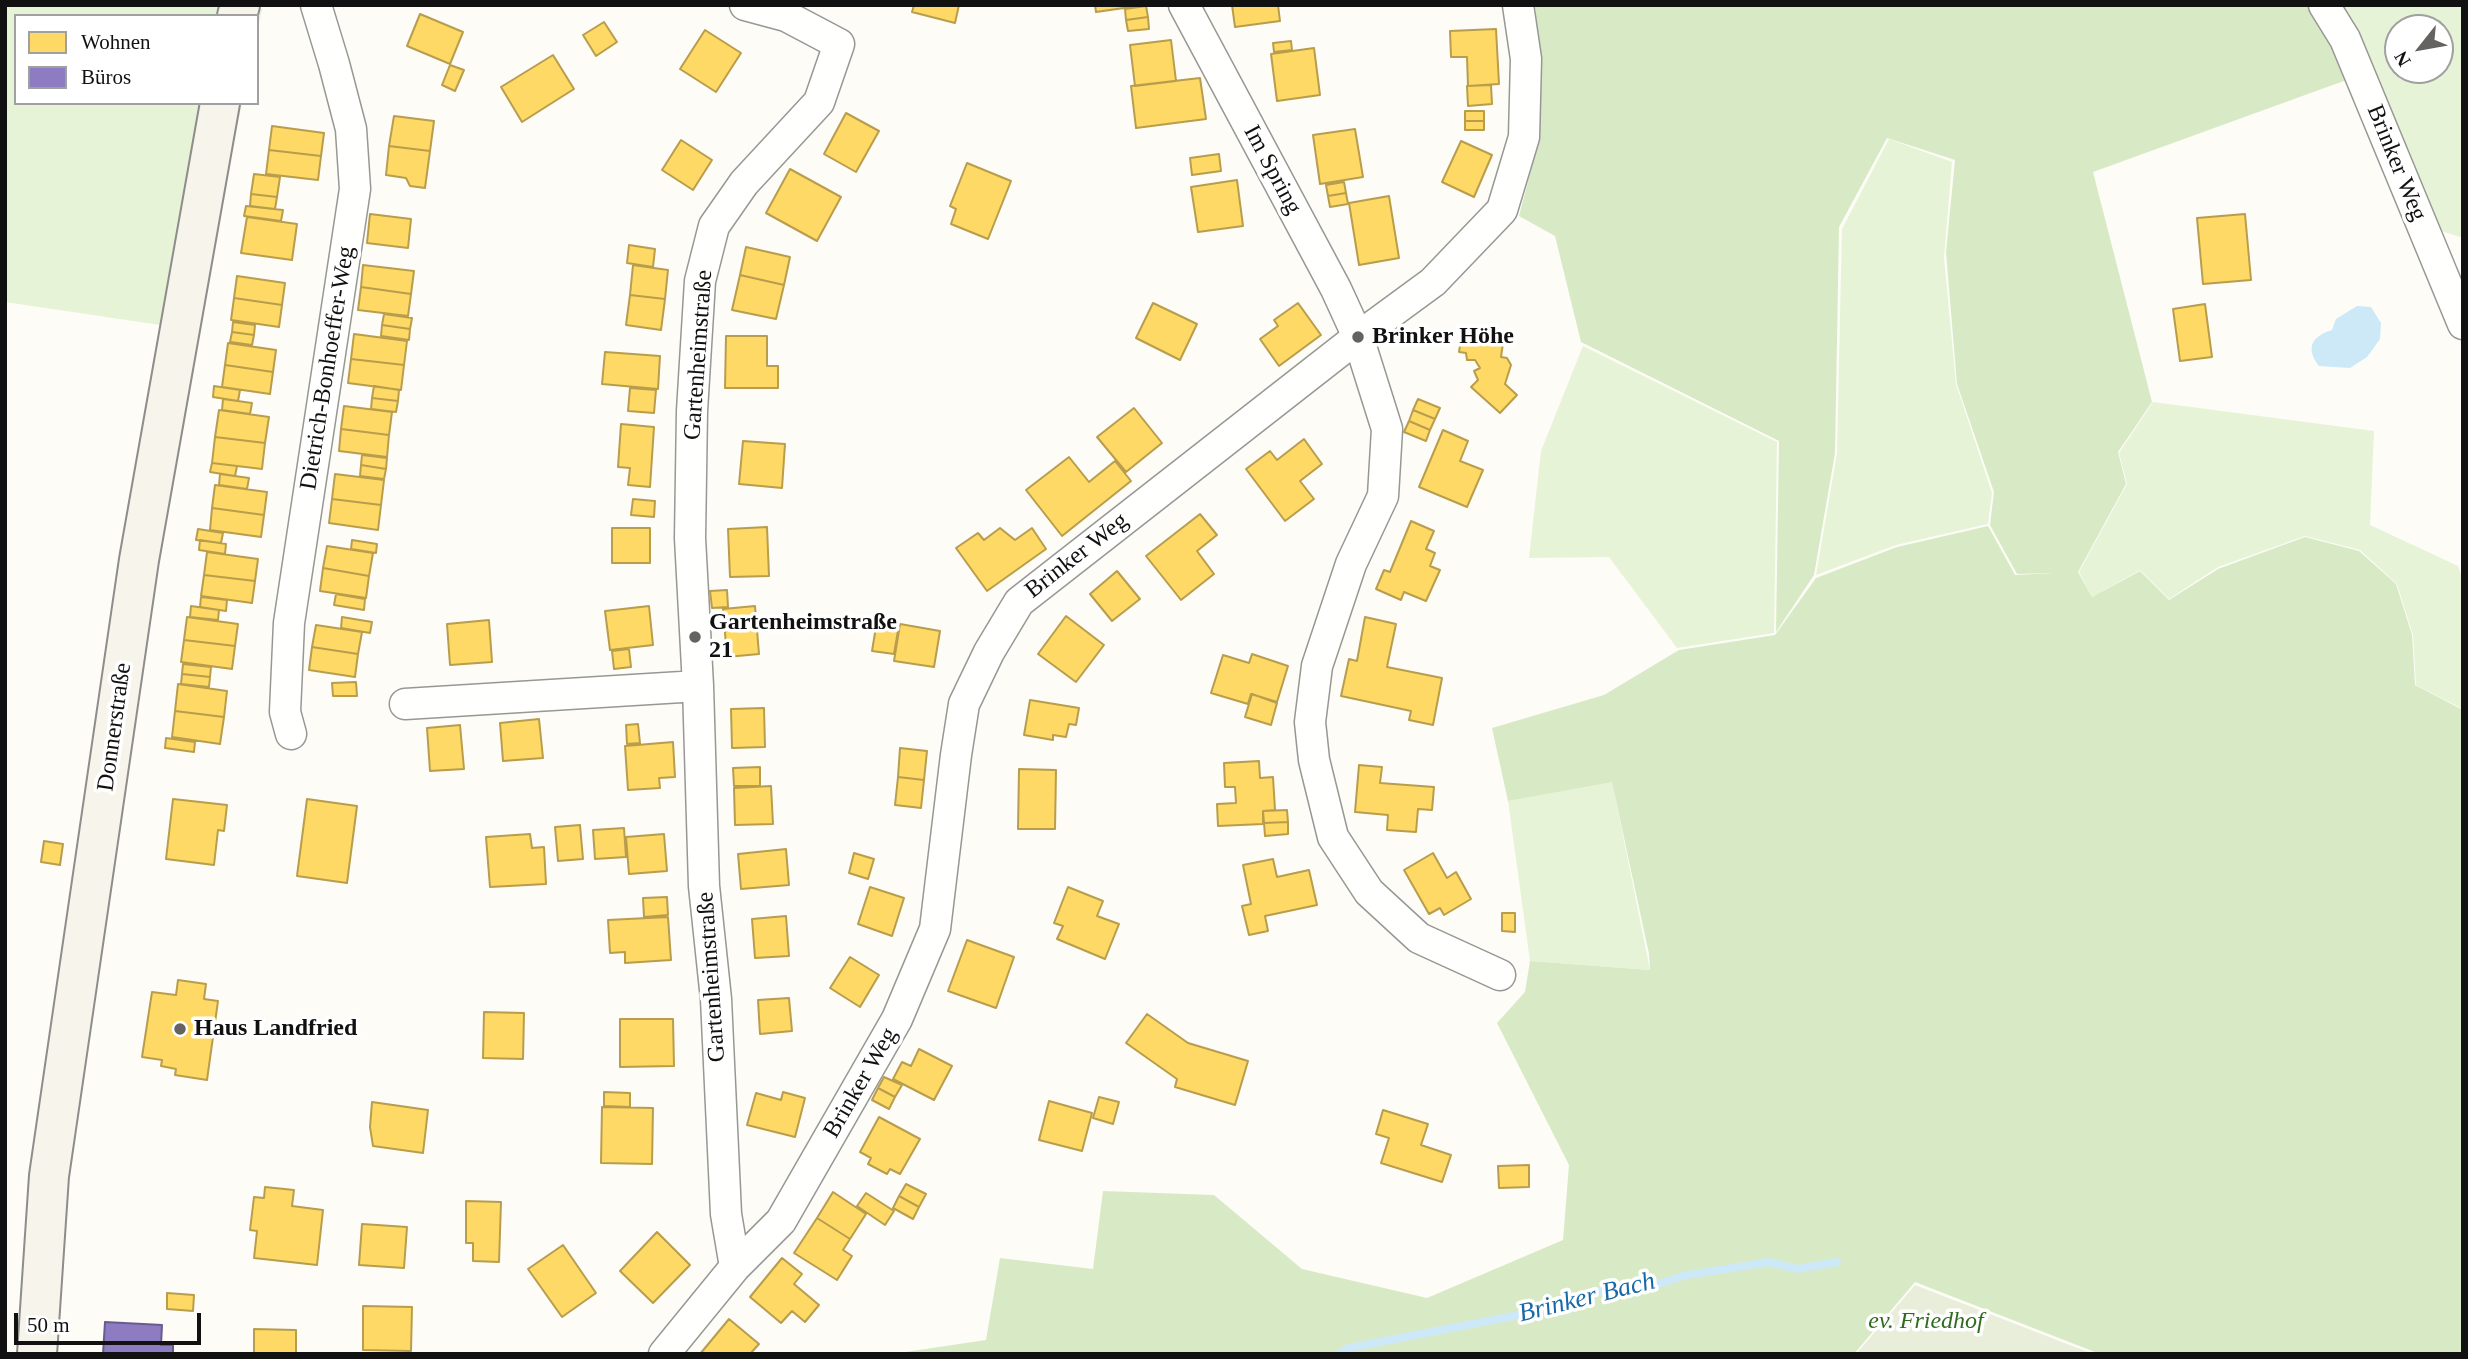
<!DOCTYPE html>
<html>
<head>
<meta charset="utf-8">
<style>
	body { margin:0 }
	#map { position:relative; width:2468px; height:1359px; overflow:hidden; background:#fdfcf7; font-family:"Times New Roman",serif }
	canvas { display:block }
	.frame { position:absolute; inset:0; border:7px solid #111; pointer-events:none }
	.legend { position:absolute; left:14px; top:14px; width:245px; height:91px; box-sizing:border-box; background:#fff; border:2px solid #a0a0a0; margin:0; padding:9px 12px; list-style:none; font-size:21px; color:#111 }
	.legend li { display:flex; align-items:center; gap:14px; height:35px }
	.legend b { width:35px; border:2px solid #a0a0a0 }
	.north { position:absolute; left:2384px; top:14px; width:70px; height:70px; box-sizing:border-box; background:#fff; border:2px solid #a0a0a0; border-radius:50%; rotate:239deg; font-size:19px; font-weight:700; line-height:28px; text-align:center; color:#111 }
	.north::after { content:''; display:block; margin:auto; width:24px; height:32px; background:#646362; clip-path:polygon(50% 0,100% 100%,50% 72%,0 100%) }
	.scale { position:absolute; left:14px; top:1313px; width:187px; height:32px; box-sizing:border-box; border:4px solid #111; border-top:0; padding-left:9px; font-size:21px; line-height:24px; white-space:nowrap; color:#111; -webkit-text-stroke:5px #fff; paint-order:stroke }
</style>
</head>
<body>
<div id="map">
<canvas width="2468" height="1359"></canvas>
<div class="frame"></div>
<ul class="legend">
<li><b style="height:19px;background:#ffd966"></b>Wohnen</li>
<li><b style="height:19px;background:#8e7cc3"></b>Büros</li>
</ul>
<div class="north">N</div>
<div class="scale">50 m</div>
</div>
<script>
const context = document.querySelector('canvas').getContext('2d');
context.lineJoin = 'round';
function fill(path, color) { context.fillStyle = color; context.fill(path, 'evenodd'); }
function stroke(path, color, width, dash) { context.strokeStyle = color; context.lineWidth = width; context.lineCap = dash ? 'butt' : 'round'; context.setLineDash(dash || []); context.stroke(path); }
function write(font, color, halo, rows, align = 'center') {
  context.font = font + ' "Times New Roman",serif'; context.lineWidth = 7; context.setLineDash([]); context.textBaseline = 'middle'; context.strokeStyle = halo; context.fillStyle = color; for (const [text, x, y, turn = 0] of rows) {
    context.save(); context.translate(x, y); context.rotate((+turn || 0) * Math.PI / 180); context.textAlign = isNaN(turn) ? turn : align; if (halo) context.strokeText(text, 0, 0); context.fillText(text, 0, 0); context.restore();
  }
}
fill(new Path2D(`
	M 5,5 L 245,5 L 262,9 L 257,33 L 257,16 L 16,16 L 16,103 L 242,103 L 194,330 L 5,302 Z
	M 2337,5 L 2463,5 L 2463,238 L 2432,228 ZM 2398,28 L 2440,28 L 2440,70 L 2398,70 Z
	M 1889,139 L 1952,162 L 1944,258 L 1956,384 L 1992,493 L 1988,524 L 1896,545 L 1816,575 L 1837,453 L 1842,229 Z
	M 1583,346 L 1777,442 L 1774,633 L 1677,648 L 1609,557 L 1529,558 L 1541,451 Z
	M 2153,402 L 2374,431 L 2370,525 L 2458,566 L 2463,582 L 2463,709 L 2416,685 L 2413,635 L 2397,584 L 2360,550 L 2305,536 L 2218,567 L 2169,599 L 2140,570 L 2092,597 L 2079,572 L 2127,484 L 2119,453 Z
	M 1612,781 L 1650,970 L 1530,961 L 1508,801 Z`), '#e7f3d7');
fill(new Path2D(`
	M 1535,5 L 2309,5 L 2352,78 L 2093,172 L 2152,402 L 2118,452 L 2126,484 L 2078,572 L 2092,597 L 2140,571 L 2169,600 L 2218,569 L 2305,537 L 2359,551 L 2396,584 L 2412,635 L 2415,685 L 2463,710 L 2463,1354 L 2100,1354 L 1915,1282 L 1854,1354 L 892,1354 L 986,1340 L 1000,1258 L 1093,1269 L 1103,1191 L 1214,1195 L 1302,1269 L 1427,1298 L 1563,1240 L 1569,1165 L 1497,1023 L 1525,992 L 1530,961 L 1650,970 L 1649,954 L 1612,782 L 1508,801 L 1492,728 L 1604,695 L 1679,650 L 1775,635 L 1816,578 L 1897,547 L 1988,526 L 2015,575 L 2054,573 L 2017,574 L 1990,525 L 1994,492 L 1957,384 L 1946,252 L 1955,160 L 1887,138 L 1839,227 L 1835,453 L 1814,575 L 1776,632 L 1779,441 L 1581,342 L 1555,236 L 1519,216 L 1538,143 L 1540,65 Z`), '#d8eac5');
fill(new Path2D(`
	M 1915,1285 L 2093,1354 L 1856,1354 Z`), '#e9eedb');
fill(new Path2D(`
	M 2357,306 L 2371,307 L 2381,323 L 2380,339 L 2367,357 L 2350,368 L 2319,366 C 2305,348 2312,336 2332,330 L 2336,319 Z`), '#cde8f7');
const homes = new Path2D(`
	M 914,5 L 959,5 L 955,23 L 912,12 Z
	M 1095,5 L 1137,5 L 1138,6 L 1096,12 Z
	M 1232,5 L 1278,5 L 1280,21 L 1235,27 Z
	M 1146,6 L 1148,17 L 1126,20 L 1125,9 Z
	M 420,14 L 463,32 L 450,64 L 407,46 Z
	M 1148,17 L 1149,29 L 1128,31 L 1126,20 Z
	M 604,22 L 617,42 L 596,56 L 583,35 Z
	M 1496,29 L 1499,84 L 1468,86 L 1467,57 L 1451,57 L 1450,31 Z
	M 705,30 L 741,53 L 716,92 L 680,69 Z
	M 1171,40 L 1176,81 L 1135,86 L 1130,45 Z
	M 1291,41 L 1292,50 L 1274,52 L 1273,43 Z
	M 1314,48 L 1320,95 L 1277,101 L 1271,54 Z
	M 553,55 L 574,89 L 522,122 L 501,87 Z
	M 450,65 L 464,70 L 455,91 L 442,85 Z
	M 1200,78 L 1206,119 L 1136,128 L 1131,86 Z
	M 1491,85 L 1492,104 L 1468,106 L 1467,86 Z
	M 1465,111 L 1484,111 L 1484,121 L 1465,121 Z
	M 846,113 L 879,131 L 856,172 L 824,154 Z
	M 394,116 L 434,121 L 430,151 L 389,146 Z
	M 1465,121 L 1484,121 L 1484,130 L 1465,130 Z
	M 272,126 L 324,133 L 321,156 L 269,150 Z
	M 1355,129 L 1363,177 L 1320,184 L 1313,135 Z
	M 681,140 L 712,160 L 693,190 L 662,170 Z
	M 1461,141 L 1492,155 L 1474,197 L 1442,182 Z
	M 389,146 L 430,151 L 425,188 L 410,186 L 406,178 L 386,175 Z
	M 269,150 L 321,156 L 318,180 L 266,174 Z
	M 1219,154 L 1221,171 L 1192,175 L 1190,158 Z
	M 967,163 L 1011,181 L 988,239 L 951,224 L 956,209 L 950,206 Z
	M 790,169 L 841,197 L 817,241 L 766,213 Z
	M 254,174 L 280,177 L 277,197 L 251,194 Z
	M 1237,180 L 1243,226 L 1198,232 L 1191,187 Z
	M 1344,182 L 1346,193 L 1328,196 L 1326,185 Z
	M 1346,193 L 1348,204 L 1330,207 L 1328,196 Z
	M 251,194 L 277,197 L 275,209 L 250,206 Z
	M 1389,196 L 1399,258 L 1359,265 L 1349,203 Z
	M 246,206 L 283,210 L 281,221 L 244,216 Z
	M 370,214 L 411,219 L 408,248 L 367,243 Z
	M 2245,214 L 2251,280 L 2203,284 L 2197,218 Z
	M 247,217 L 297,224 L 292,260 L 241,253 Z
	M 629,245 L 655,249 L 653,267 L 627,263 Z
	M 746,247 L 790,257 L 784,285 L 740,275 Z
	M 363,265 L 414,271 L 411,294 L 361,287 Z
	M 633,265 L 668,270 L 665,299 L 630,295 Z
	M 740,275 L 784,285 L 776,319 L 732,310 Z
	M 237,276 L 285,283 L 282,305 L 234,298 Z
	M 361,287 L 411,294 L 408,316 L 358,310 Z
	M 630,295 L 665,299 L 661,330 L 626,325 Z
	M 234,298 L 282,305 L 279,327 L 231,320 Z
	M 1153,303 L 1197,324 L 1180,360 L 1136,338 Z
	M 1298,303 L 1321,335 L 1279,366 L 1260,339 L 1278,326 L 1274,320 Z
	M 2205,304 L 2212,357 L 2180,361 L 2173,309 Z
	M 384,314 L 412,318 L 410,329 L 382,325 Z
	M 233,322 L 255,325 L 254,335 L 232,332 Z
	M 382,325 L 410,329 L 409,340 L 381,336 Z
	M 1463,326 L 1501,331 L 1499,343 L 1503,343 L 1501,357 L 1507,358 L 1511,365 L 1505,384 L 1517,395 L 1500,413 L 1471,387 L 1478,380 L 1474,371 L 1480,368 L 1475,360 L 1467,360 L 1466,353 L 1459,352 Z
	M 232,332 L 254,335 L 252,345 L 230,342 Z
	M 354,334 L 407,341 L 404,365 L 351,359 Z
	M 726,336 L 767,336 L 767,366 L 778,366 L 778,388 L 725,388 Z
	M 228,343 L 276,350 L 273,372 L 225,365 Z
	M 605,352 L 660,356 L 658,389 L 602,384 Z
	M 351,359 L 404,365 L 401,390 L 348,383 Z
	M 225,365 L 273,372 L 270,394 L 222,387 Z
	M 214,386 L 240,390 L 238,401 L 213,397 Z
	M 374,386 L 399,390 L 398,401 L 372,398 Z
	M 630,388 L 656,390 L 654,413 L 628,411 Z
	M 372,398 L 398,401 L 396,412 L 371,409 Z
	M 223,399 L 252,403 L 250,414 L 222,410 Z
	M 1418,399 L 1440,408 L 1435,419 L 1413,410 Z
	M 344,406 L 392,412 L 389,435 L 341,429 Z
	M 1134,408 L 1162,443 L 1126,472 L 1097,437 Z
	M 219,410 L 269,417 L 265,443 L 215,437 Z
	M 1413,410 L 1435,419 L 1430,430 L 1409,421 Z
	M 1409,421 L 1430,430 L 1426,441 L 1404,432 Z
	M 621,424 L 654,427 L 650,487 L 628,485 L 630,468 L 618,467 Z
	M 341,429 L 389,435 L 387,457 L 339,451 Z
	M 1443,430 L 1468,441 L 1460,461 L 1483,470 L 1467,507 L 1419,487 Z
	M 215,437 L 265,443 L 262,469 L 212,463 Z
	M 1304,439 L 1322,464 L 1300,481 L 1314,499 L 1285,521 L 1246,469 L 1270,451 L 1277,460 Z
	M 743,441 L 785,444 L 782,488 L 739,484 Z
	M 362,455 L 387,458 L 386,469 L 361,465 Z
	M 1069,457 L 1089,482 L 1115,461 L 1131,481 L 1062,536 L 1026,490 Z
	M 212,463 L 237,466 L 235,476 L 210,472 Z
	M 361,465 L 386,469 L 384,479 L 360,476 Z
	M 220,474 L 249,478 L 247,489 L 219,485 Z
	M 335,474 L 384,480 L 381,505 L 332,499 Z
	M 215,485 L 267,492 L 264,515 L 212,508 Z
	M 332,499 L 381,505 L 378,530 L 329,523 Z
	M 633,499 L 655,501 L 654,517 L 631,515 Z
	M 212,508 L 264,515 L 261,537 L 210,530 Z
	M 1200,514 L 1217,535 L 1197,551 L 1214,574 L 1181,600 L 1146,556 Z
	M 1411,521 L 1434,531 L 1426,549 L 1435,553 L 1430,566 L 1440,570 L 1426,601 L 1404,592 L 1401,600 L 1376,589 L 1384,570 L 1390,572 Z
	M 767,527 L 769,576 L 730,577 L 728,529 Z
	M 612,528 L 650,528 L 650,563 L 612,563 Z
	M 1000,528 L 1015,540 L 1032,528 L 1046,549 L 987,591 L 956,548 L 978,533 L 984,540 Z
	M 198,529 L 223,533 L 221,543 L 196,540 Z
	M 200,540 L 226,544 L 225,554 L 199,550 Z
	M 352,540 L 377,544 L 376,553 L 351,549 Z
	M 327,546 L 373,553 L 369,576 L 323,568 Z
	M 207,552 L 258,559 L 255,581 L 204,575 Z
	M 323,568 L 369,576 L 366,598 L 320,591 Z
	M 1117,571 L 1140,599 L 1112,621 L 1090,594 Z
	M 204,575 L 255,581 L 252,603 L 201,596 Z
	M 727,590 L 728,607 L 712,608 L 710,591 Z
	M 336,594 L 365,599 L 364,610 L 334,605 Z
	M 201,597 L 227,600 L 226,611 L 200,607 Z
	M 191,606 L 219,610 L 218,620 L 190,617 Z
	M 649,606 L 653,645 L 610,650 L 605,611 Z
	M 755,606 L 759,654 L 727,657 L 723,609 Z
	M 1066,616 L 1104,645 L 1076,682 L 1038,654 Z
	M 187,617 L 238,624 L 235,646 L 184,640 Z
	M 342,617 L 372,622 L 370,633 L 341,628 Z
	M 1365,617 L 1396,624 L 1387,667 L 1442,678 L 1433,725 L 1409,720 L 1411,711 L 1341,696 L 1349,659 L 1357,661 Z
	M 489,620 L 492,662 L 450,665 L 447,624 Z
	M 877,621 L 899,625 L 894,654 L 872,651 Z
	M 900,624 L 940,631 L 934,667 L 894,661 Z
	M 316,625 L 362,632 L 358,654 L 312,647 Z
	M 184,640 L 235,646 L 232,669 L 181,662 Z
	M 312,647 L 358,654 L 355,677 L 309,670 Z
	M 629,649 L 631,667 L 614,669 L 612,651 Z
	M 1252,654 L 1288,666 L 1277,702 L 1251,694 L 1248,704 L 1211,693 L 1223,655 L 1249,663 Z
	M 183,664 L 211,667 L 210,677 L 182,674 Z
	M 182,674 L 210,677 L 209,687 L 181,684 Z
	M 356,682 L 357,696 L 333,696 L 332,683 Z
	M 178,684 L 227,691 L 224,717 L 175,711 Z
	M 1252,694 L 1277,703 L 1271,725 L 1245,717 Z
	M 1030,700 L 1079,708 L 1076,725 L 1069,724 L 1066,737 L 1053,735 L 1053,740 L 1024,735 Z
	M 764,708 L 765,747 L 732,748 L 731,709 Z
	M 175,711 L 224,717 L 220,744 L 172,737 Z
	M 539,719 L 543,758 L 503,761 L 500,723 Z
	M 638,724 L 640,743 L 627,744 L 626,725 Z
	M 460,725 L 464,769 L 430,771 L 427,728 Z
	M 166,738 L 195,742 L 194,752 L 165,748 Z
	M 673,742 L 675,777 L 659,778 L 660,788 L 628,790 L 625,746 Z
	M 900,748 L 927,751 L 924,780 L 898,777 Z
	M 1259,761 L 1260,778 L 1273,777 L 1275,810 L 1263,811 L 1263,824 L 1218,826 L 1217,804 L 1236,803 L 1235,787 L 1225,787 L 1224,763 Z
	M 1359,765 L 1382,767 L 1380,783 L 1434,787 L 1432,810 L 1418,809 L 1416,832 L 1387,830 L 1388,815 L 1355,812 Z
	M 760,767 L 760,786 L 734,786 L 733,768 Z
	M 1019,769 L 1056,770 L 1055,829 L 1018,829 Z
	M 898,777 L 924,780 L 921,808 L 895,805 Z
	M 771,786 L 773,824 L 735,825 L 734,788 Z
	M 173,799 L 227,805 L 224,831 L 218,830 L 214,865 L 166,859 Z
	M 307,799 L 357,806 L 347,883 L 297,876 Z
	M 1287,810 L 1288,822 L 1264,823 L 1263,811 Z
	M 1288,822 L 1288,834 L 1265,836 L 1264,823 Z
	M 580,825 L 583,859 L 558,861 L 555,827 Z
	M 624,828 L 626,857 L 595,859 L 593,830 Z
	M 530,834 L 532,848 L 544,847 L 546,884 L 490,887 L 486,837 Z
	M 664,834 L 667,871 L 629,874 L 626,837 Z
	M 44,841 L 63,844 L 60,865 L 41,862 Z
	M 786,849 L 789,885 L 741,889 L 738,854 Z
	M 854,853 L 874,859 L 868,879 L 849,873 Z
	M 1433,853 L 1447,878 L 1456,872 L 1471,899 L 1444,915 L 1440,908 L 1429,914 L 1404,870 Z
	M 1273,859 L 1277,877 L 1309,870 L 1317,905 L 1265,916 L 1268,931 L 1249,935 L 1242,906 L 1251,904 L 1243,865 Z
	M 870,887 L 904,898 L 892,936 L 858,924 Z
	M 1068,887 L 1103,901 L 1097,916 L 1119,924 L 1105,959 L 1057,939 L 1063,926 L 1054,923 Z
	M 667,897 L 668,915 L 644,917 L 643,898 Z
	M 1502,913 L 1515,913 L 1515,932 L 1502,931 Z
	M 786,916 L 789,956 L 755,958 L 752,919 Z
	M 668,917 L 671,960 L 625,963 L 625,952 L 610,953 L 608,920 Z
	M 967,940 L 1014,957 L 996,1008 L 948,991 Z
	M 850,957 L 879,975 L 860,1007 L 830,988 Z
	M 178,980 L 206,984 L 204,999 L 218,1001 L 207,1080 L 175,1075 L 176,1069 L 161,1066 L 162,1060 L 142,1057 L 152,992 L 176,995 Z
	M 789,998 L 792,1031 L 760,1034 L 758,1000 Z
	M 484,1012 L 524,1013 L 523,1059 L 483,1058 Z
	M 1147,1014 L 1188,1043 L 1248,1061 L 1235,1105 L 1175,1087 L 1177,1079 L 1126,1043 Z
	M 620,1019 L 673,1019 L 674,1066 L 620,1067 Z
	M 919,1049 L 952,1066 L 934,1100 L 893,1079 L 902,1062 L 911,1066 Z
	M 884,1077 L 902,1085 L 895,1097 L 878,1088 Z
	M 878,1088 L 895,1097 L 889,1109 L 872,1100 Z
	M 604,1092 L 630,1093 L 630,1107 L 604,1106 Z
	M 783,1092 L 805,1098 L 795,1137 L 747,1125 L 756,1093 L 781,1100 Z
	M 1099,1097 L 1119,1102 L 1113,1124 L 1093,1118 Z
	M 1049,1101 L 1092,1113 L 1082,1151 L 1039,1140 Z
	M 372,1102 L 428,1110 L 423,1153 L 373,1146 L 370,1127 Z
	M 602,1107 L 653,1108 L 652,1164 L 601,1163 Z
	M 1383,1110 L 1428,1124 L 1421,1145 L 1451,1155 L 1442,1182 L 1381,1163 L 1389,1138 L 1376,1134 Z
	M 879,1117 L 920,1139 L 900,1174 L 890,1169 L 887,1174 L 868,1164 L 871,1158 L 860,1152 Z
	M 1529,1165 L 1529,1187 L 1499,1188 L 1498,1166 Z
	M 906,1184 L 926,1194 L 919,1207 L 899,1196 Z
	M 265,1187 L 294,1190 L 292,1206 L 323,1210 L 317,1265 L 254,1258 L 257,1231 L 250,1230 L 254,1197 L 264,1198 Z
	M 833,1192 L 866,1214 L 850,1239 L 817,1218 Z
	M 866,1193 L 894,1211 L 885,1225 L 857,1206 Z
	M 899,1196 L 919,1207 L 913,1219 L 893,1208 Z
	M 466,1201 L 501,1202 L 499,1262 L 473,1261 L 473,1243 L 466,1243 Z
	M 817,1218 L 850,1239 L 843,1250 L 852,1256 L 837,1280 L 794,1253 Z
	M 362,1224 L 407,1227 L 404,1268 L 359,1265 Z
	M 657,1232 L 690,1265 L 653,1303 L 620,1271 Z
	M 563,1245 L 596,1293 L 562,1317 L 528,1269 Z
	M 782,1258 L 802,1274 L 794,1284 L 819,1305 L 805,1322 L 792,1311 L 781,1323 L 750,1297 Z
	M 167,1293 L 194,1295 L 193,1311 L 167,1309 Z
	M 363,1306 L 412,1307 L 411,1351 L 363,1350 Z
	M 729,1319 L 759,1344 L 750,1354 L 700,1354 Z
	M 254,1329 L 296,1330 L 296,1354 L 254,1354 Z`);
fill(homes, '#ffd966');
stroke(homes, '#b89d4c', 2);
const offices = new Path2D(`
	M 105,1322 L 162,1325 L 161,1345 L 173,1345 L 173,1354 L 103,1354 Z`);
fill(offices, '#8e7cc3');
stroke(offices, '#685c8e', 2);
stroke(new Path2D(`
	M 1339,1354 L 1348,1348 L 1524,1314 L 1594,1292 L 1662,1283 L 1682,1276 L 1769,1262 L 1797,1269 L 1837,1262`), '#cde8f7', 8);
const street = new Path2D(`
	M 1184,5 L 1336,289 L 1358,337 L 1387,429 L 1383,496 L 1351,564 L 1317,666 L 1310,722 L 1314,760 L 1333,837 L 1369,892 L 1419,938 L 1500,975
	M 2324,5 L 2345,39 L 2463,324
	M 405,704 L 698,686
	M 291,734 L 285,712 L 289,623 L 355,189 L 351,129 L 334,64 L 316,5
	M 735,1267 L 726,1214 L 716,999 L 704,886 L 698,686 L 690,538 L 692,411 L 700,281 L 714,226 L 744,183 L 819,102 L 839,44 L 786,16 L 745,5
	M 664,1354 L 735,1267 L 781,1221 L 897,1019 L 935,929 L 956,755 L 964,704 L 989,652 L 1019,602 L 1358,337 L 1433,282 L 1502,210 L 1524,137 L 1526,59 L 1518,5`);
const secondary = new Path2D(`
	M 237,16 L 240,5
	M 37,1354 L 49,1176 L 139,560 L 220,103`);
stroke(street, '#979795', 33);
stroke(secondary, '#8e8d8b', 42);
stroke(street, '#fffffe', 30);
stroke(secondary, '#f6f4eb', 38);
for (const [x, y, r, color] of [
	[1358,337,7,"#646362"],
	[695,637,7,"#646362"],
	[180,1029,7,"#646362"]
]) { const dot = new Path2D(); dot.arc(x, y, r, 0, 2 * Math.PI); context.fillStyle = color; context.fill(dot); stroke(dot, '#fff', 2.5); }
write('24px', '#111', '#fff', [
	["Brinker Weg",2396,163,68],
	["Im Spring",1272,170,62],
	["Gartenheimstraße",699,355,-86],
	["Dietrich-Bonhoeffer-Weg",328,368,-81],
	["Brinker Weg",1077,556,-38],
	["Donnerstraße",115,727,-82],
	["Gartenheimstraße",712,977,-94],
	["Brinker Weg",861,1083,-60]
]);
write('bold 24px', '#111', '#fff', [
	["Brinker Höhe",1372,337],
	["Gartenheimstraße",709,623],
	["21",709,651],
	["Haus Landfried",194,1029]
], 'left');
write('italic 24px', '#2f6b1f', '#fff', [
	["ev. Friedhof",1926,1322]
]);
write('italic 26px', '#1768a6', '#fff', [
	["Brinker Bach",1587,1298,-14]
]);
</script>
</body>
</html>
